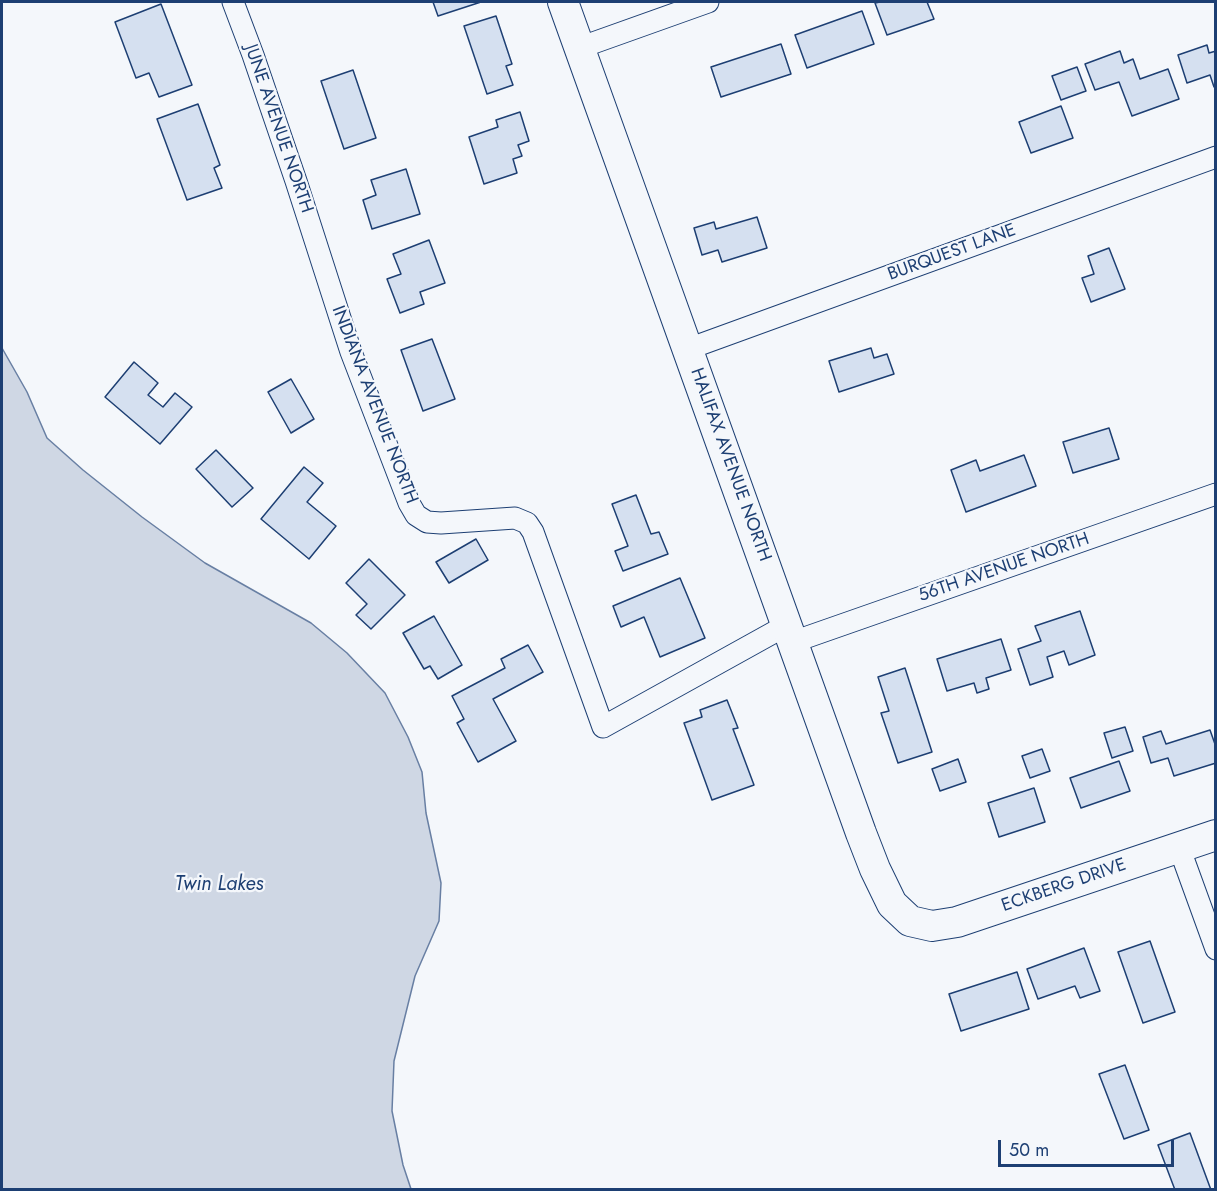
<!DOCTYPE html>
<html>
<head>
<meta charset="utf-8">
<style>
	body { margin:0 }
	#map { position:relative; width:1217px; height:1191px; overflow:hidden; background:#f4f7fb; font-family:Jost,sans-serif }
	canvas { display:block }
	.frame { position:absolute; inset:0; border:3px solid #1d3f73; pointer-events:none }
	.scale { position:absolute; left:998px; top:1140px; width:176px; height:27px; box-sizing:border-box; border:3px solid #1d3f73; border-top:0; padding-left:8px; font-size:18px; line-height:21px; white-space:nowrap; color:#1d3f73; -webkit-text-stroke:4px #f4f7fb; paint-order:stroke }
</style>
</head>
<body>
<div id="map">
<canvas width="1217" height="1191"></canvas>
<div class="frame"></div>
<div class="scale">50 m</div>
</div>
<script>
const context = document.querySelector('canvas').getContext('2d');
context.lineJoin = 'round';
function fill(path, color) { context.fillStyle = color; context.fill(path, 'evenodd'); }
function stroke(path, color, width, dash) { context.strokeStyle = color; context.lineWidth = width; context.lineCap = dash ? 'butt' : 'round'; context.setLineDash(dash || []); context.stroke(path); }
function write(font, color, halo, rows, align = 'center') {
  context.font = font + ' Jost,sans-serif'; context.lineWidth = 4.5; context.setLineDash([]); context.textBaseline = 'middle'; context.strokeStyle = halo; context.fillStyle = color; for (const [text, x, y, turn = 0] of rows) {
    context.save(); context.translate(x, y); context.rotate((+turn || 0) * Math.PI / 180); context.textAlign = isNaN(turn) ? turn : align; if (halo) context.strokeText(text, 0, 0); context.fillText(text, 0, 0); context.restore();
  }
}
const water = new Path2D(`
	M 2,348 L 27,392 L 47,438 L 83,470 L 142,517 L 205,563 L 311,623 L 347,653 L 385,693 L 408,737 L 422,772 L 426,813 L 441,883 L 439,921 L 415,976 L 394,1061 L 392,1111 L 403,1165 L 411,1189 L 2,1189 Z`);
fill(water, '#cfd7e4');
stroke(water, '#687fa3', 1.5);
const building = new Path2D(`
	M 433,2 L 481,2 L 438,16 Z
	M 880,2 L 927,2 L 934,19 L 887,35 L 875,3 Z
	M 161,4 L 192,85 L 159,97 L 149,73 L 136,78 L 115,22 Z
	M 862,11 L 874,44 L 807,68 L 795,35 Z
	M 496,16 L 512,64 L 506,66 L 513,85 L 487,94 L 464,26 Z
	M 781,44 L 791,74 L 721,97 L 711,67 Z
	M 1207,45 L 1209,53 L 1216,51 L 1216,86 L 1214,87 L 1210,75 L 1187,83 L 1178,55 Z
	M 1120,51 L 1124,63 L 1133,59 L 1140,79 L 1168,69 L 1179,99 L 1132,116 L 1119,82 L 1095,90 L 1085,64 Z
	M 1077,67 L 1086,91 L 1061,100 L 1052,76 Z
	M 353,70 L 376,138 L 344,149 L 321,81 Z
	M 198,104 L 220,165 L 214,168 L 222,188 L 187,200 L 157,119 Z
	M 1061,106 L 1073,138 L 1031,153 L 1019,122 Z
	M 520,112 L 529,141 L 518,145 L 522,156 L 513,159 L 517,173 L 484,184 L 469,137 L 498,127 L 496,120 Z
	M 406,169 L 420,214 L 372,229 L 363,200 L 376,195 L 371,180 Z
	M 757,217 L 767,248 L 722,262 L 718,250 L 702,255 L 694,228 L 714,222 L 716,229 Z
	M 429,240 L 445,283 L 420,292 L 424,304 L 400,313 L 387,279 L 401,274 L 393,254 Z
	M 1109,248 L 1125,289 L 1091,302 L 1082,278 L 1094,274 L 1088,256 Z
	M 432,339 L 455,399 L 423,411 L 401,350 Z
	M 871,348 L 874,358 L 887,354 L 894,374 L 839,392 L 829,361 Z
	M 134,362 L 158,383 L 148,395 L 163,407 L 175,393 L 192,407 L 160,444 L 105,397 Z
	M 291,379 L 314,419 L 291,433 L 268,392 Z
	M 1109,428 L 1119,459 L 1073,473 L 1063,442 Z
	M 216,450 L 253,488 L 232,507 L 196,469 Z
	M 1024,455 L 1036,486 L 966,512 L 951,470 L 976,460 L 980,471 Z
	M 304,467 L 323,483 L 307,502 L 336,526 L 309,559 L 261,519 Z
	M 636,495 L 651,534 L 659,532 L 668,554 L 623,571 L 615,551 L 628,546 L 612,504 Z
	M 476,539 L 488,560 L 449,583 L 436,562 Z
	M 369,559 L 405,595 L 371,629 L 356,615 L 367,604 L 346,583 Z
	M 680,578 L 705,638 L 660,657 L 644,617 L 621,627 L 613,606 Z
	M 1080,611 L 1095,655 L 1069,665 L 1064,651 L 1047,657 L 1053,677 L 1030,685 L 1018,649 L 1041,641 L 1035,626 Z
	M 434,616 L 462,665 L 438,679 L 430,666 L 424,669 L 403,633 Z
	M 1001,639 L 1011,670 L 986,678 L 989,689 L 977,693 L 974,683 L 947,691 L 937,659 Z
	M 528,645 L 543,672 L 493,699 L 516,741 L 478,762 L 457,723 L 464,719 L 452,696 L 505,668 L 501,659 Z
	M 905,668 L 932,752 L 898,763 L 881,713 L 889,711 L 878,677 Z
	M 727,700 L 738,728 L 733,729 L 754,785 L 712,800 L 684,723 L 702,717 L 700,710 Z
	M 1125,727 L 1133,751 L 1112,758 L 1104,733 Z
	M 1210,730 L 1216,747 L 1216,763 L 1174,776 L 1168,758 L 1151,763 L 1143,737 L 1161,731 L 1166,744 Z
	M 1042,749 L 1050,771 L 1030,778 L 1022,756 Z
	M 958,759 L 966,782 L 940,791 L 932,769 Z
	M 1119,761 L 1130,791 L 1081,808 L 1070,778 Z
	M 1034,788 L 1045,822 L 999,837 L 988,803 Z
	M 1150,941 L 1175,1012 L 1143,1023 L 1118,952 Z
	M 1084,948 L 1100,991 L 1080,998 L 1075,986 L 1038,999 L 1027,969 Z
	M 1017,972 L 1029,1009 L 961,1031 L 949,994 Z
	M 1125,1065 L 1149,1130 L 1124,1139 L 1099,1074 Z
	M 1190,1133 L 1211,1190 L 1175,1190 L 1158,1145 Z`);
fill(building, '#d5e0f0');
stroke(building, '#1d3f73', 1.5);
const street = new Path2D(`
	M 233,2 L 253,55 L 296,181 L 351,352 L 409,503 L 416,515 L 427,522 L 441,523 L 515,518 L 527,523 L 533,532 L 603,727 L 787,625
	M 579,48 L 708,2
	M 688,349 L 1216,157
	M 793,642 L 1216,494
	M 1179,847 L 1216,949`);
const secondary = new Path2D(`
	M 563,2 L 861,833 L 875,869 L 892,904 L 910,921 L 932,926 L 957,922 L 1216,835`);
stroke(street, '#1d3f73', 23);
stroke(secondary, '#1d3f73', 32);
stroke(street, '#f4f7fb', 21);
stroke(secondary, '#f4f7fb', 30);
write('18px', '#1d3f73', '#f4f7fb', [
	["JUNE AVENUE NORTH",278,129,71],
	["BURQUEST LANE",952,253,-20],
	["INDIANA AVENUE NORTH",374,405,69],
	["HALIFAX AVENUE NORTH",730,465,70],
	["56TH AVENUE NORTH",1004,568,-19],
	["ECKBERG DRIVE",1064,886,-19]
]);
write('italic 20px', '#1d3f73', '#f4f7fb', [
	["Twin Lakes",219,885]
]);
</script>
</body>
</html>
